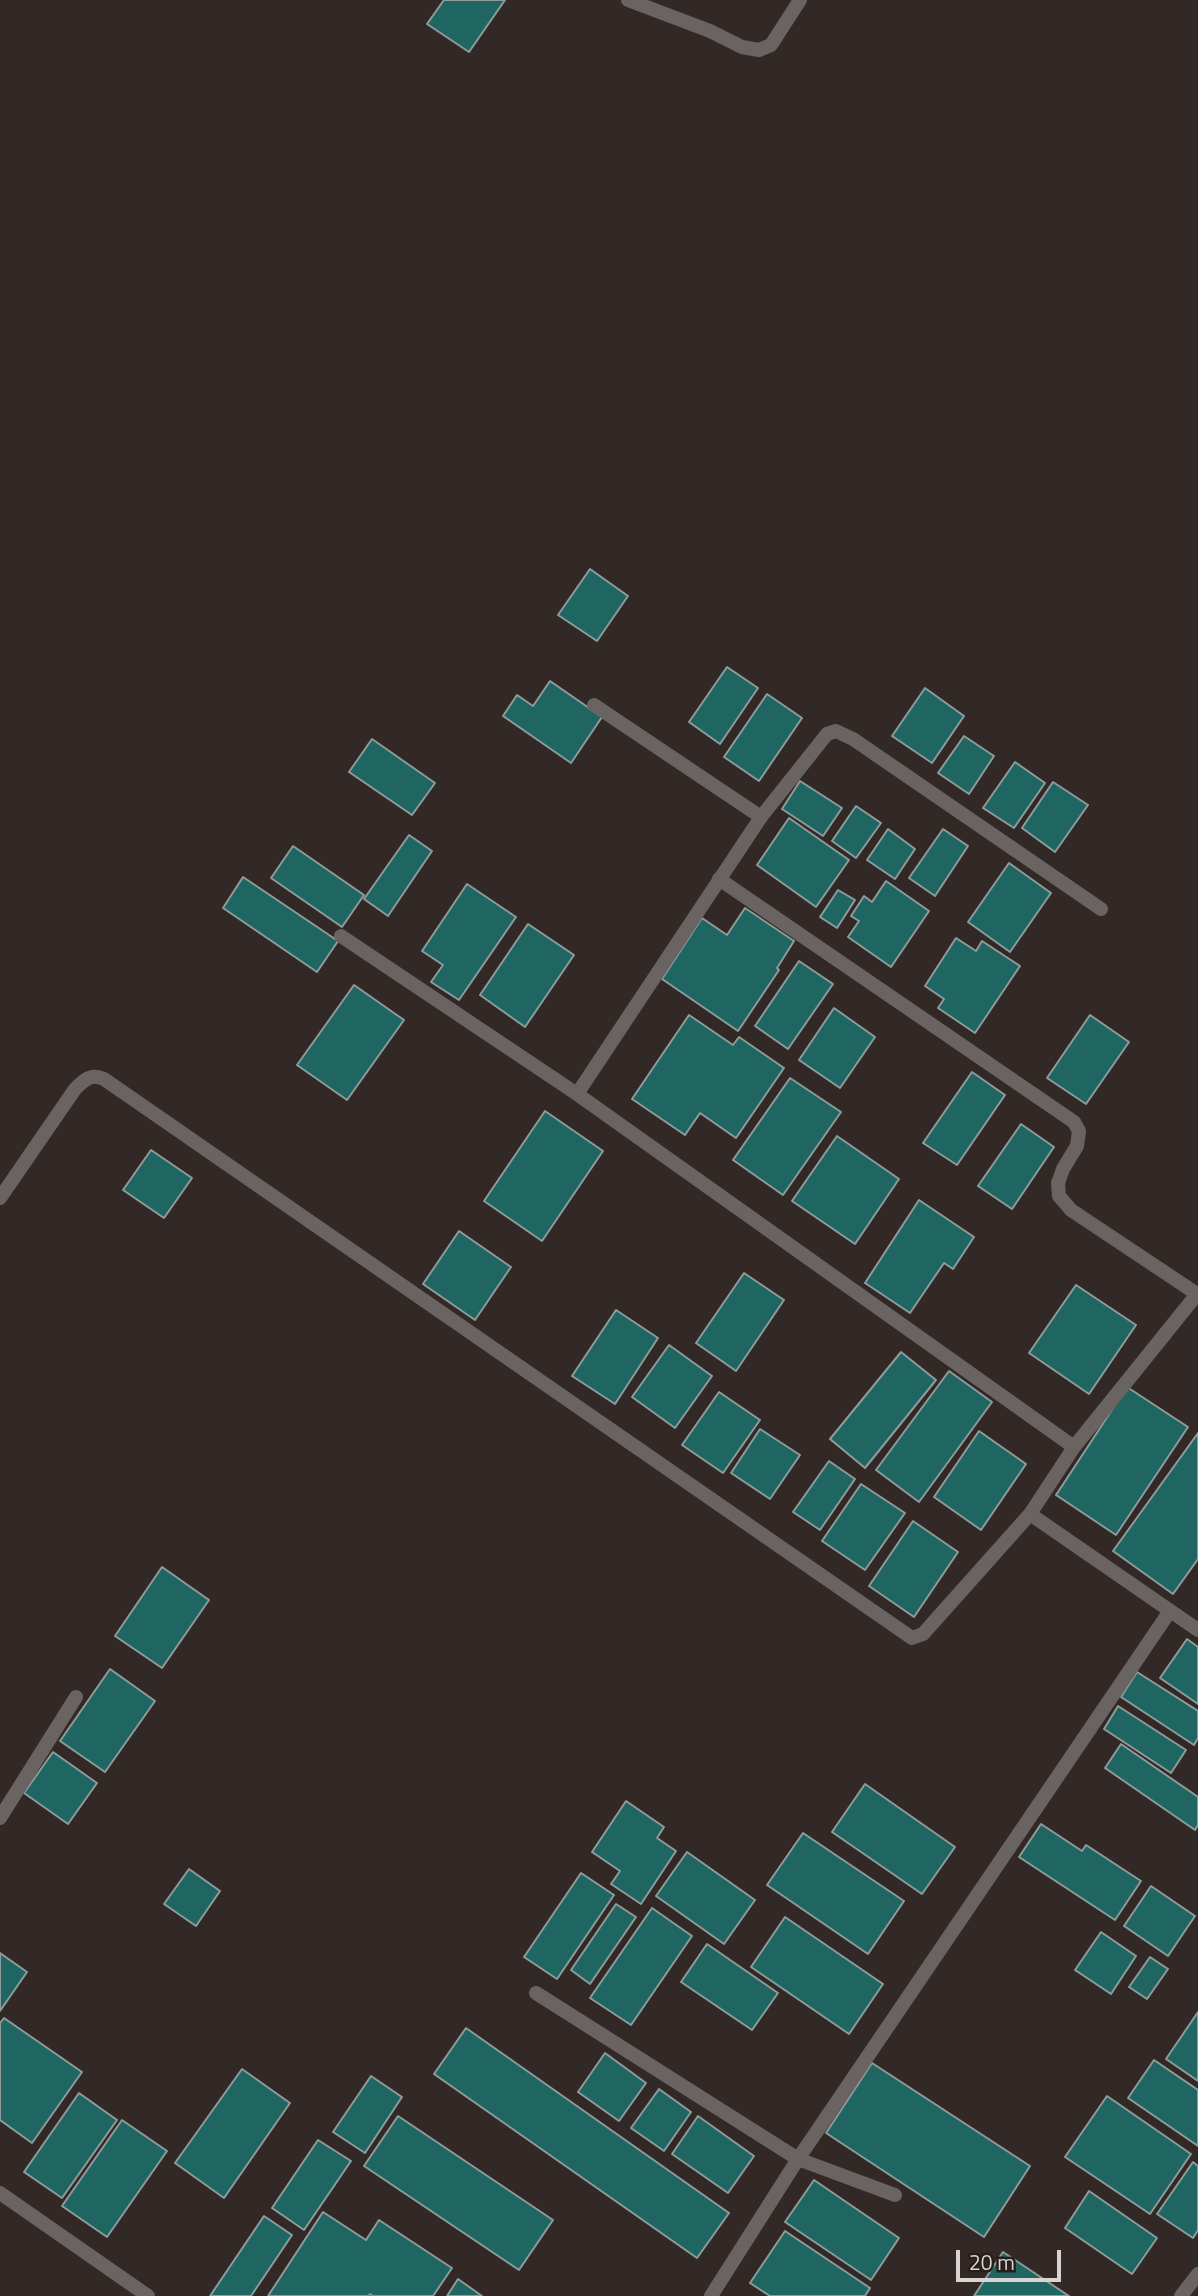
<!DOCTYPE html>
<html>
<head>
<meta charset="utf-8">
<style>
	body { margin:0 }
	#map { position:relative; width:1198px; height:2296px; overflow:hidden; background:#322825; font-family:"Titillium Web",sans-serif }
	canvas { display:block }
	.scale { position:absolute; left:956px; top:2250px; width:105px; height:32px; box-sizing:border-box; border:4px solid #d9d3d1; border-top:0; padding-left:9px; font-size:21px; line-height:24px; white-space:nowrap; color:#d9d3d1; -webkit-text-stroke:5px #281f1b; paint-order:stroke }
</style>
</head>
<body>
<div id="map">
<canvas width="1198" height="2296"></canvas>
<div class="scale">20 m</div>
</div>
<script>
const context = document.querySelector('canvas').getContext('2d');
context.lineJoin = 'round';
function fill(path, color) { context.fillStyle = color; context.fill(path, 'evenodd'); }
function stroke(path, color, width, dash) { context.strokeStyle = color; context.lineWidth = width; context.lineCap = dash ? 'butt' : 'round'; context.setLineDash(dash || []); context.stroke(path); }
const building = new Path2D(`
	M 444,0 L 505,0 L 469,52 L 427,24 Z
	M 590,569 L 628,596 L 597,641 L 558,615 Z
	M 727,667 L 758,688 L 720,744 L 689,722 Z
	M 550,681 L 602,717 L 571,763 L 503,716 L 517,695 L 533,706 Z
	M 925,688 L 964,716 L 932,763 L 892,736 Z
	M 767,694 L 802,718 L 759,781 L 724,757 Z
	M 964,736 L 994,756 L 969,794 L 938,773 Z
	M 372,739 L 435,783 L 412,815 L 349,772 Z
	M 1015,762 L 1045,783 L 1014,828 L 983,808 Z
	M 800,781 L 842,808 L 823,836 L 782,809 Z
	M 1053,782 L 1088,805 L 1055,852 L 1022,828 Z
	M 856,806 L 881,823 L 856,858 L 832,841 Z
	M 789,818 L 849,860 L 816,907 L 757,865 Z
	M 888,829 L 915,849 L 895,879 L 867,860 Z
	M 943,829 L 968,846 L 935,896 L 909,878 Z
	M 409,835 L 432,851 L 388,916 L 364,899 Z
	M 293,846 L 364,895 L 342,927 L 271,878 Z
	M 1009,863 L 1051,893 L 1010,952 L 968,922 Z
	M 243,877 L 338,941 L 317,972 L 223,908 Z
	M 886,881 L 929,911 L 891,967 L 848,937 L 859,921 L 851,916 L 864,896 L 872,902 Z
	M 467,884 L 516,917 L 459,1000 L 431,982 L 443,965 L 422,951 Z
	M 838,890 L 855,900 L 837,928 L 820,917 Z
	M 745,908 L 794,941 L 777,968 L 779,970 L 738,1031 L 662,979 L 702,918 L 727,935 Z
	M 528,924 L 574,955 L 525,1027 L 480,995 Z
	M 956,938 L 976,951 L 982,941 L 1020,966 L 975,1033 L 938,1008 L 944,999 L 925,986 Z
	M 799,961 L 833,984 L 788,1049 L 755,1026 Z
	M 354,985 L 404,1020 L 347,1100 L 297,1065 Z
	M 834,1008 L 875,1037 L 840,1088 L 799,1060 Z
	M 689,1015 L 733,1045 L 739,1037 L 784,1068 L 736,1138 L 700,1113 L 685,1135 L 632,1099 Z
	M 1090,1015 L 1129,1042 L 1086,1104 L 1047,1078 Z
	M 972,1072 L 1005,1095 L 957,1165 L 923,1143 Z
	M 790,1078 L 841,1112 L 783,1195 L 733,1160 Z
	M 545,1111 L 603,1151 L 542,1241 L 484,1201 Z
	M 1021,1124 L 1054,1147 L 1012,1209 L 978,1186 Z
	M 837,1136 L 899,1179 L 855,1244 L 792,1201 Z
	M 151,1150 L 192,1178 L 164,1218 L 123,1190 Z
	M 919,1200 L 974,1237 L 953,1269 L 944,1263 L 910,1313 L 865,1283 Z
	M 459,1231 L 511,1267 L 475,1320 L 423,1284 Z
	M 744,1273 L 784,1300 L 736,1371 L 696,1343 Z
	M 1076,1285 L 1136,1325 L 1089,1394 L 1029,1353 Z
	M 616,1310 L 658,1338 L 615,1404 L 572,1376 Z
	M 669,1345 L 712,1376 L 675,1428 L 632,1397 Z
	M 901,1352 L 936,1380 L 865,1468 L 830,1439 Z
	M 949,1371 L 992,1402 L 919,1502 L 876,1470 Z
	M 1127,1387 L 1188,1427 L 1116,1535 L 1056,1495 Z
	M 719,1392 L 760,1420 L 723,1473 L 682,1445 Z
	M 760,1429 L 800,1455 L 770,1499 L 731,1473 Z
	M 979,1431 L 1026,1464 L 981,1530 L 934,1497 Z
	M 1198,1433 L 1198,1559 L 1173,1594 L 1113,1551 Z
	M 829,1461 L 855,1479 L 820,1530 L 793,1512 Z
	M 861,1484 L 905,1513 L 865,1570 L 822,1541 Z
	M 913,1521 L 958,1552 L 914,1617 L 869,1586 Z
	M 162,1567 L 209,1600 L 162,1668 L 115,1636 Z
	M 1187,1639 L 1198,1647 L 1198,1704 L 1160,1678 Z
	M 110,1669 L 155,1701 L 105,1772 L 60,1741 Z
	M 1137,1672 L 1198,1711 L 1198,1738 L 1194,1745 L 1121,1697 Z
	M 1118,1706 L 1186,1750 L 1171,1773 L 1104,1729 Z
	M 1121,1744 L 1198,1797 L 1198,1825 L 1195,1830 L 1105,1768 Z
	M 53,1752 L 97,1783 L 68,1824 L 24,1793 Z
	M 865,1784 L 955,1847 L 922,1894 L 832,1832 Z
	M 626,1801 L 664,1827 L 657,1838 L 676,1851 L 641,1904 L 611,1884 L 620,1871 L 592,1852 Z
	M 1041,1824 L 1082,1851 L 1086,1845 L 1141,1881 L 1115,1920 L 1019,1857 Z
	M 803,1833 L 904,1901 L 868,1954 L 767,1885 Z
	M 687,1852 L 755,1900 L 724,1944 L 656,1896 Z
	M 189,1869 L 220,1891 L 196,1926 L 164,1904 Z
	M 581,1873 L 614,1895 L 557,1979 L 524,1957 Z
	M 1151,1886 L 1195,1916 L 1168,1956 L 1124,1926 Z
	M 616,1904 L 636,1917 L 590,1984 L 571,1970 Z
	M 652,1908 L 692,1936 L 631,2025 L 590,1998 Z
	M 785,1917 L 883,1984 L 849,2034 L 751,1967 Z
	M 1101,1932 L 1136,1956 L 1111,1994 L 1075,1970 Z
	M 707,1944 L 778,1993 L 752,2030 L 681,1982 Z
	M 0,1953 L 27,1972 L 0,2011 Z
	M 1150,1957 L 1168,1969 L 1147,1999 L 1129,1987 Z
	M 1198,2012 L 1198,2081 L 1166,2059 Z
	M 4,2018 L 82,2072 L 32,2143 L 0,2120 L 0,2023 Z
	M 466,2028 L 729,2213 L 697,2258 L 434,2074 Z
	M 605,2053 L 646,2083 L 619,2121 L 578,2092 Z
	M 1154,2060 L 1198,2090 L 1198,2146 L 1128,2098 Z
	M 872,2063 L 1030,2166 L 984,2237 L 826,2133 Z
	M 242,2069 L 290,2103 L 224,2198 L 175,2163 Z
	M 371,2076 L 402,2097 L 365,2153 L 333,2132 Z
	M 659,2089 L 691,2112 L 664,2151 L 631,2128 Z
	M 79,2093 L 117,2120 L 62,2198 L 24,2172 Z
	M 1107,2096 L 1191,2154 L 1150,2214 L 1065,2157 Z
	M 398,2116 L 553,2220 L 519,2270 L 364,2166 Z
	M 698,2116 L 754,2156 L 728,2193 L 672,2154 Z
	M 122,2120 L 167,2151 L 107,2237 L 62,2206 Z
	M 318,2140 L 351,2161 L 304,2230 L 272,2208 Z
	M 1193,2162 L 1198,2166 L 1198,2230 L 1193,2238 L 1157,2214 Z
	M 814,2180 L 899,2238 L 871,2280 L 785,2222 Z
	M 1089,2191 L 1157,2238 L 1132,2274 L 1065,2228 Z
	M 323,2212 L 366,2240 L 379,2220 L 452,2268 L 433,2296 L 373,2296 L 370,2294 L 369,2296 L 268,2296 Z
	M 264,2216 L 292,2235 L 251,2296 L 210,2296 Z
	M 785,2231 L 870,2288 L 865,2296 L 770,2296 L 750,2283 Z
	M 1003,2252 L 1069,2296 L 974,2296 Z
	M 458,2279 L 482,2296 L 447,2296 Z`);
fill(building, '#1f6662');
stroke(building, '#8e9b9a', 2);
stroke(new Path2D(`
	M 594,705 L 761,817
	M 536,1993 L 798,2159 L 895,2195`), '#696462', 14);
stroke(new Path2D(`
	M 628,0 L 710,31 L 742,47 L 759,50 L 771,45 L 800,0
	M 719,879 L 1074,1122 L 1079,1131 L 1077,1146 L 1063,1169 L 1058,1183 L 1059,1196 L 1071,1210 L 1197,1294
	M 341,936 L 577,1094 L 1074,1447
	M 577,1094 L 761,817 L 827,734 L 836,731 L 853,739 L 1101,909
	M 0,1198 L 75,1089 C 84,1080 91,1073 104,1079 L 912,1638 L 923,1634 L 1030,1514 L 1074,1447 L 1198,1293
	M 1030,1514 L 1198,1630
	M 0,1818 L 76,1697
	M 711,2296 L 798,2159 L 1170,1611
	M 1181,2296 L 1198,2274`), '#696462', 14);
stroke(new Path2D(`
	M 0,2193 L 148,2296`), '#696462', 14);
</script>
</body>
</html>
